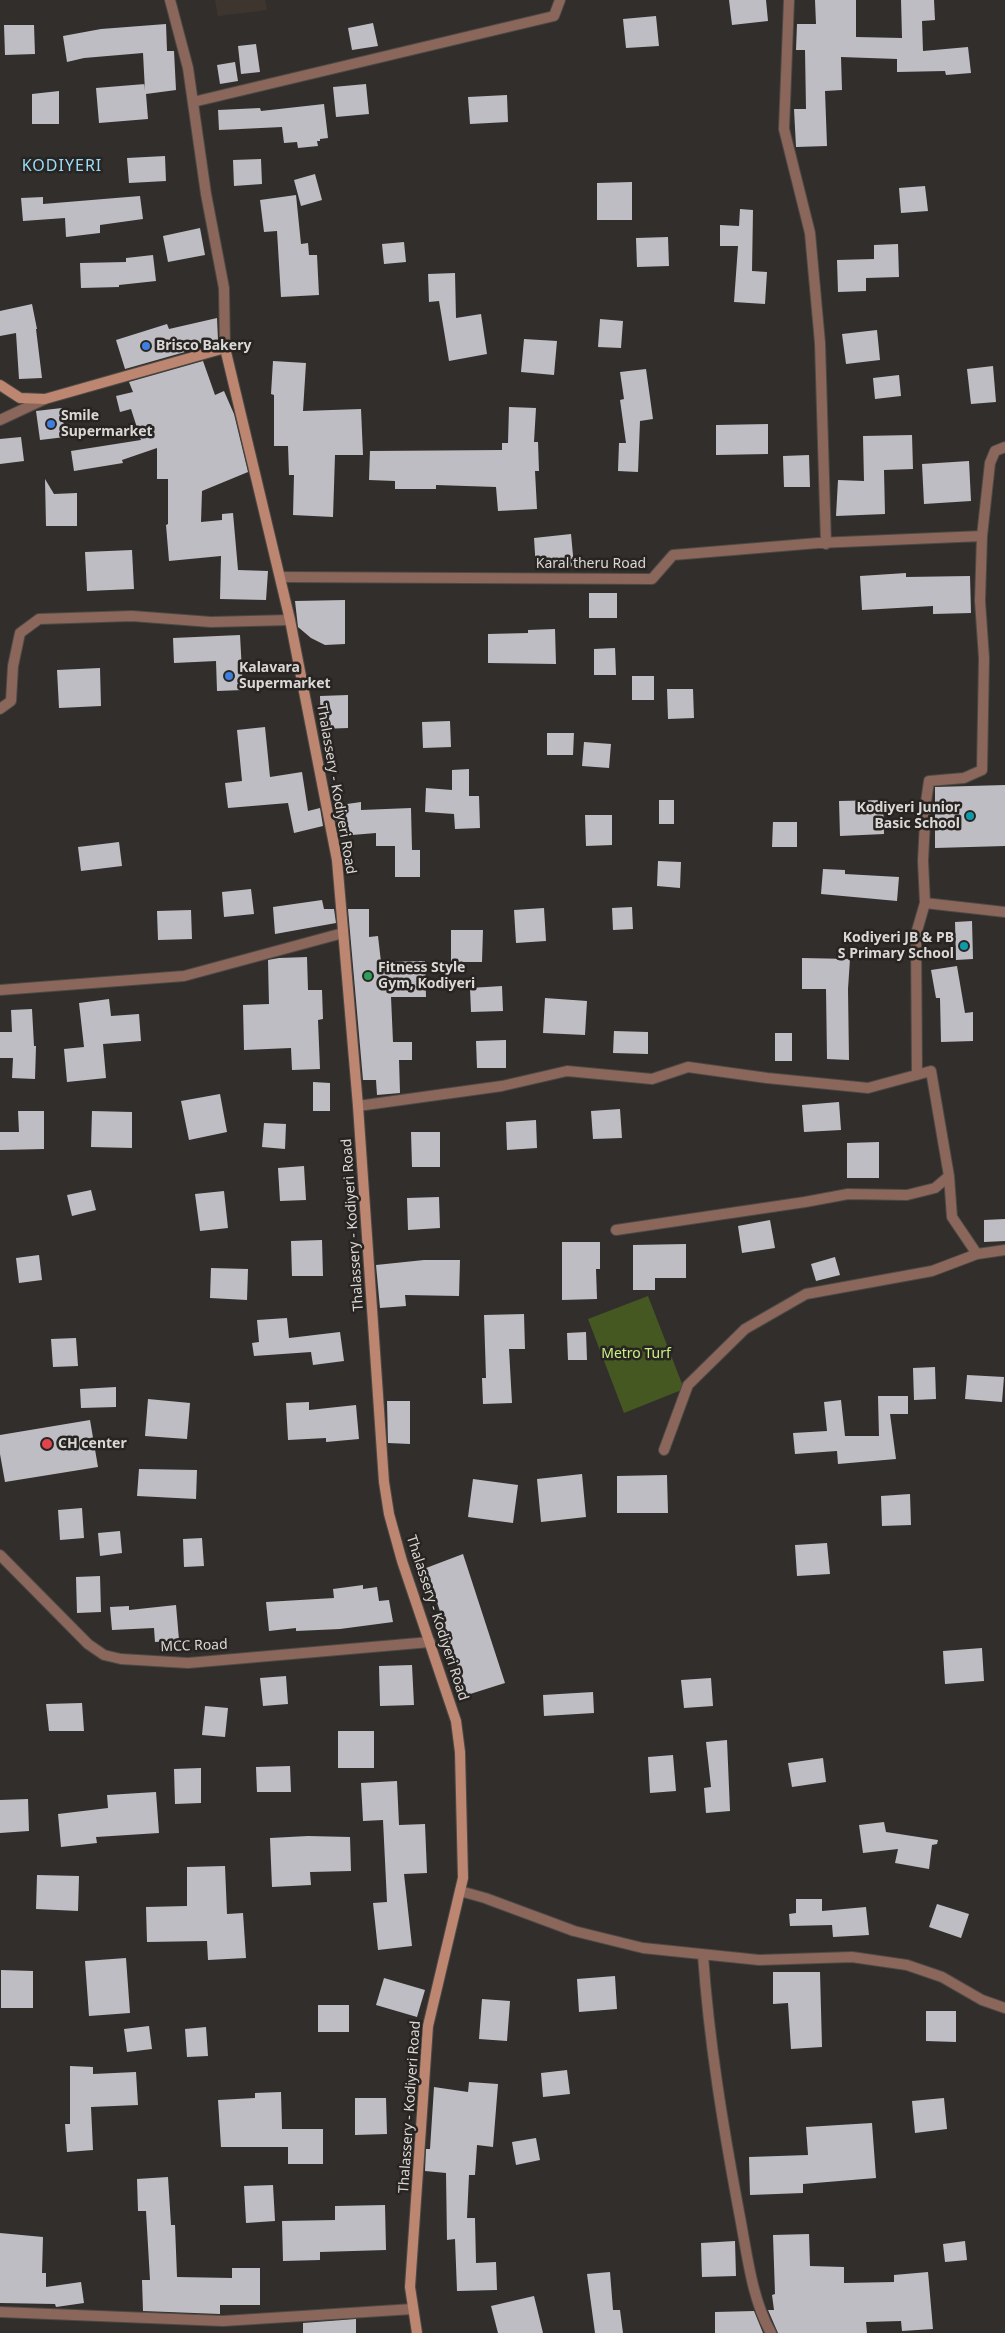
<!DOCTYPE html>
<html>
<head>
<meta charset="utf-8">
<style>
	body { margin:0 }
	canvas { display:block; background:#322e2b }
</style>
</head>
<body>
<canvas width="1005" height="2333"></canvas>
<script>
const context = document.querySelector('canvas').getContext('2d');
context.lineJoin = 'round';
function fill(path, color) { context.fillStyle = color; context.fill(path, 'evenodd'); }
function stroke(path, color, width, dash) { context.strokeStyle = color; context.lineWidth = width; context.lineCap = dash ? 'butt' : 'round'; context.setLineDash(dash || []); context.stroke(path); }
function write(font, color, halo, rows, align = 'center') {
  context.font = font + ' "Noto Sans",sans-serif'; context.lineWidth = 5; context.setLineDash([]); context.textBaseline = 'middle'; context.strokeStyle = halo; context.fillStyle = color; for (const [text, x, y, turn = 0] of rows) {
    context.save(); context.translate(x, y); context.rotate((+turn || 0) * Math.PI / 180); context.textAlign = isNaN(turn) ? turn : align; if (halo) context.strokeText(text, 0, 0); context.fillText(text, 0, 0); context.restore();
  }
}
fill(new Path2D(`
	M 215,0 L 265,0 L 267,10 L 218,16 Z`), '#3e352e');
fill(new Path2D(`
	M 648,1296 L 684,1389 L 624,1413 L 588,1319 Z`), '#455821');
fill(new Path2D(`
	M 729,0 L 766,0 L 768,21 L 732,25 Z
	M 815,0 L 856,0 L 856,37 L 902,38 L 901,0 L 934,0 L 935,20 L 922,21 L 923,51 L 968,47 L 971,73 L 946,75 L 945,71 L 897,72 L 897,59 L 841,57 L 842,90 L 825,91 L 827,146 L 796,147 L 794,109 L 806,109 L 805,50 L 796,50 L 797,24 L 816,24 Z
	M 656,16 L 659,46 L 626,48 L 623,19 Z
	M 373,23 L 378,46 L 352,50 L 348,28 Z
	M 166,24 L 167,51 L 174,51 L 176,90 L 146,94 L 148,119 L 99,123 L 96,88 L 145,84 L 145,91 L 143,53 L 84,58 L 67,62 L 63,36 L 101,29 Z
	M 4,25 L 34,25 L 35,54 L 5,55 Z
	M 256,44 L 260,72 L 241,74 L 238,46 Z
	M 235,62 L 238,81 L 220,84 L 217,65 Z
	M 366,84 L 369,114 L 336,117 L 333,87 Z
	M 59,91 L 59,124 L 32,124 L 32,94 Z
	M 507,95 L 508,122 L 470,124 L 468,97 Z
	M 324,104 L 328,138 L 320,139 L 320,141 L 317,141 L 318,146 L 298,148 L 297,142 L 284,143 L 282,127 L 219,130 L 218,110 L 260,108 L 261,111 Z
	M 165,156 L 166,181 L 129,183 L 127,158 Z
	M 261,159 L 262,184 L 234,186 L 233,160 Z
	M 315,174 L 322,200 L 301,206 L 294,180 Z
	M 632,182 L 632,220 L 597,220 L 597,183 Z
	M 925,186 L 928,211 L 901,213 L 899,188 Z
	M 296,195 L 301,244 L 308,243 L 309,255 L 317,255 L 319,295 L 281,297 L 277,231 L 264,232 L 260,200 Z
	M 140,196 L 143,219 L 100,225 L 100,233 L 66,237 L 65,218 L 23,221 L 21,198 L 43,197 L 43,204 Z
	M 740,209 L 753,210 L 752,271 L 767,272 L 765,304 L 734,302 L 738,246 L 720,246 L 720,225 L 739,226 Z
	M 200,228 L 205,255 L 168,262 L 163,236 Z
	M 668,237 L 669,266 L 637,267 L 636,238 Z
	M 404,242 L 406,262 L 384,264 L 382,244 Z
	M 898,244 L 899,277 L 866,278 L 866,291 L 838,292 L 837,260 L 874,259 L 874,245 Z
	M 153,255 L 156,281 L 119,285 L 119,287 L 81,288 L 80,263 L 126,262 L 126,258 Z
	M 455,273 L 456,318 L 481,314 L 487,354 L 449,361 L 439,301 L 429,302 L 428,274 Z
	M 32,304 L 37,329 L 36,329 L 42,378 L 19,379 L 16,333 L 0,336 L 0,311 Z
	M 217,318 L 218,340 L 197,344 L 199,348 L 125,369 L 116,340 L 167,324 L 169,329 Z
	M 600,319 L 623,321 L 621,348 L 598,347 Z
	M 877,330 L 880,360 L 846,364 L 842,334 Z
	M 524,339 L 557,341 L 554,375 L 521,372 Z
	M 203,361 L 215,395 L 224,391 L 234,414 L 248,472 L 202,491 L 201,522 L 222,520 L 222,514 L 233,513 L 238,570 L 268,571 L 266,600 L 220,599 L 221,556 L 169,561 L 166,525 L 168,524 L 168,479 L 157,479 L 157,448 L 122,460 L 123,463 L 74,471 L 71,451 L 141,440 L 131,409 L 120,412 L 116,396 L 133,392 L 129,382 Z
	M 273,361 L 306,363 L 303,411 L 361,409 L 363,455 L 335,455 L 333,517 L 293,515 L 294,475 L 289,475 L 288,446 L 274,446 L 274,395 L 271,394 Z
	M 993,366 L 996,402 L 971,404 L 967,369 Z
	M 646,369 L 653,419 L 640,421 L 638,472 L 618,471 L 619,443 L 626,443 L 620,400 L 624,399 L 620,372 Z
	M 899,375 L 901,396 L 875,399 L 873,378 Z
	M 509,407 L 536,408 L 534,442 L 538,442 L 539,471 L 535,471 L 537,509 L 498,511 L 496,487 L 436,485 L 436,489 L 395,489 L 395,481 L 369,480 L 370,451 L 502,450 L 502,443 L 508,443 Z
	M 62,408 L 65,437 L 40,440 L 36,411 Z
	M 768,424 L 768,454 L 716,455 L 716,425 Z
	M 912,435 L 913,469 L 884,470 L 885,514 L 836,516 L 838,480 L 864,481 L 863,436 Z
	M 21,437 L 24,461 L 0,464 L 0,439 Z
	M 809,455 L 810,487 L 784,487 L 783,456 Z
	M 969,461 L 971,501 L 924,504 L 922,464 Z
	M 45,479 L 54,494 L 77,493 L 77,526 L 46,526 Z
	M 571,534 L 574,566 L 536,569 L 534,538 Z
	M 132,550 L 134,589 L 87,591 L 85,552 Z
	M 906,573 L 906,577 L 970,576 L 971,613 L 933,614 L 933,606 L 862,610 L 860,576 Z
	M 589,593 L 617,593 L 617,618 L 589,618 Z
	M 345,600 L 345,644 L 325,645 L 311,638 L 298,627 L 295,601 Z
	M 555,629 L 556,664 L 488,663 L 488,634 L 528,633 L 528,630 Z
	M 240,635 L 243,690 L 217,691 L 216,661 L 174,663 L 173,638 Z
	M 615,648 L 616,675 L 594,675 L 594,649 Z
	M 100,668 L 101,706 L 59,708 L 57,670 Z
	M 632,676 L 654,676 L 654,700 L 632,700 Z
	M 667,689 L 693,689 L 694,718 L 668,719 Z
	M 348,695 L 348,728 L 321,729 L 320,696 Z
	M 450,721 L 451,747 L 423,748 L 422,722 Z
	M 265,727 L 270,777 L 302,772 L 308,811 L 320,808 L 323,826 L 294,833 L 288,803 L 228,808 L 225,783 L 242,781 L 237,730 Z
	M 547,733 L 574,733 L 573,755 L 547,755 Z
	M 584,742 L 611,744 L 609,768 L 582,766 Z
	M 469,769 L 469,796 L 479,796 L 480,828 L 455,829 L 454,814 L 425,812 L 426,788 L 452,790 L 452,770 Z
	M 1005,785 L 1005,846 L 935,848 L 935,787 Z
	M 659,800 L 674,800 L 674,824 L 659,824 Z
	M 883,800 L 884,834 L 840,836 L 839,801 Z
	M 361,802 L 361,810 L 411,808 L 412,850 L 420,850 L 420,877 L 395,877 L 395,846 L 376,846 L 376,833 L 340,836 L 339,823 L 337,823 L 333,806 Z
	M 585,815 L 612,815 L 612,845 L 586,846 Z
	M 773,822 L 797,822 L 797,847 L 772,847 Z
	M 119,842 L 122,866 L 81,871 L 78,847 Z
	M 658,861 L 681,862 L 680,888 L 657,886 Z
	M 823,869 L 845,870 L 845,874 L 899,877 L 897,901 L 821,894 Z
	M 251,889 L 254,914 L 224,917 L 222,892 Z
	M 322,900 L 324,909 L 334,909 L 336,923 L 275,934 L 273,907 Z
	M 632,907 L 633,929 L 613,930 L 612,908 Z
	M 544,908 L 546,941 L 516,943 L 514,910 Z
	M 348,909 L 369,909 L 369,937 L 378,936 L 381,962 L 425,961 L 426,997 L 391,997 L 393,1042 L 412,1042 L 412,1060 L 399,1060 L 400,1093 L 377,1095 L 376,1080 L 363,1080 Z
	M 191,910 L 192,939 L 158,940 L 157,911 Z
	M 972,921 L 973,959 L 956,960 L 955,922 Z
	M 451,930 L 483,930 L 482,962 L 451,962 Z
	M 307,957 L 308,990 L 322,990 L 323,1019 L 318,1020 L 320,1069 L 292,1070 L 291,1048 L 244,1050 L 243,1005 L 269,1004 L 268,960 L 279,958 Z
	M 802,958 L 850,959 L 848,989 L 849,1060 L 827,1059 L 826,989 L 802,989 Z
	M 957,966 L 965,1013 L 973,1012 L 973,1041 L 941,1042 L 940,998 L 936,998 L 931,970 Z
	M 502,986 L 503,1011 L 471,1012 L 470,988 Z
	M 545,998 L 587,1001 L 585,1035 L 543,1033 Z
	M 109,999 L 111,1016 L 139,1014 L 141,1041 L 103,1044 L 106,1078 L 67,1082 L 64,1049 L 84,1047 L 79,1003 Z
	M 32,1009 L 34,1046 L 36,1046 L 35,1079 L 12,1078 L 13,1058 L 0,1058 L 0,1032 L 12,1032 L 11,1010 Z
	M 614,1031 L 648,1032 L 648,1054 L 613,1053 Z
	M 775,1033 L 792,1033 L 792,1061 L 775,1061 Z
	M 506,1040 L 506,1068 L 477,1068 L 476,1041 Z
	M 313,1082 L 330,1083 L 330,1111 L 313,1111 Z
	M 220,1094 L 227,1132 L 189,1140 L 181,1101 Z
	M 839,1102 L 841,1130 L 804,1132 L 802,1105 Z
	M 620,1109 L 622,1138 L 593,1139 L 591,1111 Z
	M 18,1111 L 44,1111 L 44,1149 L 0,1150 L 0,1132 L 19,1132 Z
	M 92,1111 L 132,1112 L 132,1148 L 91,1147 Z
	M 536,1120 L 537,1148 L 507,1150 L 506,1122 Z
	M 264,1123 L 286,1124 L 285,1149 L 262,1147 Z
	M 411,1132 L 440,1132 L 440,1167 L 412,1167 Z
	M 879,1142 L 879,1178 L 847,1178 L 847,1143 Z
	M 304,1166 L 306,1200 L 280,1201 L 278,1168 Z
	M 91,1190 L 96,1210 L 72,1216 L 67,1195 Z
	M 224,1191 L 228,1228 L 200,1231 L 195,1194 Z
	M 439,1197 L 440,1228 L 408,1230 L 407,1198 Z
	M 1005,1219 L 1005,1241 L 984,1242 L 984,1220 Z
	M 770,1220 L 775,1248 L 742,1253 L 738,1226 Z
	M 322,1240 L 323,1276 L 292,1276 L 291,1241 Z
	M 562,1242 L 600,1242 L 600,1269 L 596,1269 L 597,1299 L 562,1300 Z
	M 686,1244 L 686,1278 L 655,1278 L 655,1290 L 633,1290 L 633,1245 Z
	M 39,1255 L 42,1280 L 19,1283 L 16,1258 Z
	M 835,1257 L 840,1275 L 816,1281 L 811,1264 Z
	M 424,1260 L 460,1260 L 459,1296 L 405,1295 L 406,1306 L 380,1308 L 376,1265 Z
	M 211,1268 L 248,1269 L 247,1300 L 210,1298 Z
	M 524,1314 L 525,1349 L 509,1349 L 512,1403 L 483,1404 L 482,1378 L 486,1378 L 484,1315 Z
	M 287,1318 L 289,1338 L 340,1332 L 344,1361 L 313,1365 L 311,1352 L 254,1356 L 252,1343 L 259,1342 L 257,1320 Z
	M 586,1332 L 587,1360 L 568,1360 L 567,1333 Z
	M 76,1338 L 78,1366 L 53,1367 L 51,1339 Z
	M 935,1367 L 936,1399 L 914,1400 L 913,1368 Z
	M 967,1375 L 1004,1377 L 1002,1402 L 965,1399 Z
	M 116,1387 L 116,1407 L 81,1408 L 80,1389 Z
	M 878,1396 L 908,1396 L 908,1414 L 890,1414 L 896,1459 L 838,1464 L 837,1451 L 795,1454 L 793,1433 L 827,1431 L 824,1402 L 841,1400 L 845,1436 L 879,1436 Z
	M 148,1399 L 190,1403 L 187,1439 L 145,1436 Z
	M 387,1401 L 410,1401 L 410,1444 L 388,1443 Z
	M 309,1402 L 309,1410 L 356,1405 L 359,1439 L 326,1442 L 326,1438 L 288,1440 L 286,1403 Z
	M 90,1420 L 98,1467 L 5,1482 L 0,1454 L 0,1435 Z
	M 139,1469 L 197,1470 L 196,1499 L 137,1496 Z
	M 582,1474 L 586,1517 L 541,1522 L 537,1479 Z
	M 667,1475 L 668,1513 L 617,1513 L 617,1476 Z
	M 473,1479 L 518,1485 L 513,1523 L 468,1517 Z
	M 910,1494 L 911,1525 L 882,1526 L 881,1496 Z
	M 82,1508 L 84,1538 L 60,1540 L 58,1510 Z
	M 120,1531 L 122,1553 L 100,1556 L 98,1533 Z
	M 202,1538 L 204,1566 L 184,1567 L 183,1539 Z
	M 827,1543 L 830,1574 L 797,1576 L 795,1545 Z
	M 463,1554 L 505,1683 L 467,1695 L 426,1568 Z
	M 100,1576 L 101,1612 L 77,1613 L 76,1577 Z
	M 363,1585 L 363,1589 L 377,1587 L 379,1601 L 389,1600 L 393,1622 L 340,1629 L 296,1631 L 296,1628 L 269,1631 L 266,1602 L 334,1598 L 333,1589 Z
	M 176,1605 L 179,1640 L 155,1642 L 154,1628 L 112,1630 L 110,1607 L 129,1606 L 129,1610 Z
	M 982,1648 L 984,1681 L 945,1684 L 943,1651 Z
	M 412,1665 L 414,1705 L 380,1706 L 379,1666 Z
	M 286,1676 L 288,1704 L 263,1706 L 260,1678 Z
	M 711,1678 L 713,1706 L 684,1708 L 681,1680 Z
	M 593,1692 L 594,1713 L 544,1716 L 543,1695 Z
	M 82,1703 L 84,1731 L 49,1731 L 46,1704 Z
	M 205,1706 L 228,1708 L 225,1737 L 202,1735 Z
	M 338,1731 L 374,1731 L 374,1768 L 338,1768 Z
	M 727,1740 L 730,1811 L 706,1813 L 704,1788 L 711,1787 L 706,1742 Z
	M 673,1755 L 676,1791 L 650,1793 L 648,1757 Z
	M 823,1758 L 826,1782 L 792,1787 L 788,1763 Z
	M 290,1766 L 291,1792 L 257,1792 L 256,1767 Z
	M 201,1768 L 201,1803 L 175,1804 L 174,1769 Z
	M 397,1781 L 399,1825 L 425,1824 L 427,1873 L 404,1874 L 412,1946 L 378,1950 L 373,1903 L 387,1902 L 383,1820 L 363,1821 L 361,1783 Z
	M 156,1792 L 159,1833 L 96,1837 L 97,1843 L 61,1847 L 58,1814 L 108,1808 L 107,1795 Z
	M 28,1799 L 29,1831 L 0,1833 L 0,1800 Z
	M 884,1822 L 886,1832 L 938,1840 L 937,1844 L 932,1845 L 929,1869 L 895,1863 L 898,1849 L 863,1853 L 859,1825 Z
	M 308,1836 L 350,1837 L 351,1871 L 310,1872 L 311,1885 L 272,1887 L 270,1838 Z
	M 225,1866 L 227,1914 L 243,1913 L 246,1958 L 208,1960 L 207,1941 L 147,1942 L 146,1907 L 187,1906 L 187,1867 Z
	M 37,1875 L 79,1876 L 78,1911 L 36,1909 Z
	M 796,1899 L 822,1899 L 822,1911 L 866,1907 L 869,1935 L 833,1937 L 832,1925 L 790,1926 L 789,1914 L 796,1913 Z
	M 937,1904 L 969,1914 L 961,1938 L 929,1927 Z
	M 126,1958 L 130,2013 L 89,2016 L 85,1961 Z
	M 1,1970 L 33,1971 L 33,2008 L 1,2008 Z
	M 773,1972 L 820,1972 L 822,2047 L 791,2049 L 788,2003 L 773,2004 Z
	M 615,1976 L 617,2009 L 579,2012 L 577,1979 Z
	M 384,1978 L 425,1990 L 417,2017 L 376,2005 Z
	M 482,1999 L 510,2001 L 507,2041 L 479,2039 Z
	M 318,2005 L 349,2005 L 349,2032 L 318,2032 Z
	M 926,2011 L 956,2011 L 956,2042 L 926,2041 Z
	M 149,2026 L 152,2049 L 127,2052 L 124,2029 Z
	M 206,2027 L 208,2056 L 187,2057 L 185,2029 Z
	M 70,2066 L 93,2067 L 93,2074 L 136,2072 L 138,2105 L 91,2107 L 93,2150 L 67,2152 L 65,2124 L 70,2124 Z
	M 567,2070 L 570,2094 L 543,2097 L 541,2073 Z
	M 469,2082 L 498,2084 L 493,2147 L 477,2145 L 475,2175 L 469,2175 L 467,2218 L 475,2218 L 476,2263 L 496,2262 L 497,2290 L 457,2291 L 455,2239 L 447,2240 L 446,2173 L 425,2171 L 426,2149 L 430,2149 L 434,2087 L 468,2092 Z
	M 281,2092 L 282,2129 L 323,2129 L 323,2164 L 288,2164 L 288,2147 L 221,2147 L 218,2100 L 255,2098 L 255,2093 Z
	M 355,2098 L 386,2098 L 387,2134 L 355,2135 Z
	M 944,2098 L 947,2129 L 915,2133 L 912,2101 Z
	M 872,2123 L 876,2178 L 803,2184 L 803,2193 L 750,2195 L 749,2157 L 808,2155 L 806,2127 Z
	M 536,2138 L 540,2160 L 516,2165 L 512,2142 Z
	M 168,2177 L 171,2225 L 175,2225 L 177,2277 L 232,2278 L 232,2268 L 260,2268 L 260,2305 L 220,2305 L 220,2314 L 143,2311 L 142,2280 L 150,2280 L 146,2211 L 138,2211 L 137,2179 Z
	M 273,2185 L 275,2221 L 246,2223 L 244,2186 Z
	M 385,2205 L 386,2250 L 320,2252 L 320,2260 L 283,2261 L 282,2221 L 335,2220 L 335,2206 Z
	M 0,2233 L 43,2237 L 42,2273 L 46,2273 L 46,2287 L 81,2282 L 84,2303 L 56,2307 L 55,2304 L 0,2303 Z
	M 809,2234 L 810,2266 L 844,2267 L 844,2283 L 894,2282 L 894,2275 L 928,2272 L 933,2329 L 902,2331 L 901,2321 L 866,2322 L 867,2333 L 778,2333 L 768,2310 L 774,2310 L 772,2295 L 775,2294 L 773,2235 Z
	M 735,2241 L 736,2276 L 702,2277 L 701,2243 Z
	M 965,2241 L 967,2260 L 945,2262 L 943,2244 Z
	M 610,2272 L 613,2310 L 620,2310 L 623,2333 L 595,2333 L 587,2274 Z
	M 534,2296 L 543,2333 L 498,2333 L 491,2306 Z
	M 754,2311 L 763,2333 L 715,2333 L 715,2312 Z
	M 356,2319 L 356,2333 L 303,2333 L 303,2323 Z`), '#bebdc3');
const minor = new Path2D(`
	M 170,0 L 188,68 L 206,194 L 224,288 L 225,348
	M 789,0 L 784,129 L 810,233 L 820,343 L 826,544
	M 193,102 L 554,16 L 560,0
	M 0,420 L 45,399
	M 280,577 L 652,579 L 673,555 L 818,543 L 982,536
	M 0,709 L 11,701 L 13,666 L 20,633 L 39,619 L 132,616 L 211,622 L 290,620
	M 925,903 L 1005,912
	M 0,990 L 184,976 L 343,933
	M 917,1075 L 916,934 L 925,903 L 923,861 L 926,802 L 929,781 L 964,778 L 982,770 L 984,658 L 980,601 L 982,536 L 990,463 L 995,451 L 1005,447
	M 358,1106 L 502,1086 L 567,1071 L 652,1079 L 688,1067 L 767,1078 L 868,1088 L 931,1071 L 949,1176 L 952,1217 L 977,1254 L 1005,1250
	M 616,1230 L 805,1202 L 848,1194 L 907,1195 L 935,1188 L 949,1176
	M 664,1450 L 688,1385 L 745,1329 L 806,1294 L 932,1271 L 977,1254
	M 0,1555 L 88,1644 L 104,1655 L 121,1659 L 188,1663 L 430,1642
	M 460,1891 L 485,1898 L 574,1931 L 643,1948 L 759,1960 L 852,1957 L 907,1965 L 942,1977 L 982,2000 L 1005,2008
	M 703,1955 C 709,2042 723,2126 739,2212 C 747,2252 751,2297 771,2333
	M 0,2312 L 223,2321 L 413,2309`);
const secondary = new Path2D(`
	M 0,385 L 20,398 L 45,399 L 225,348 L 290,620 L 337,860 L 358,1106 L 384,1482 L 389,1514 L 402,1561 L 456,1721 L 460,1752 L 463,1878 L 428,2026 L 410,2287 L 417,2333`);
stroke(minor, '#4d4946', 12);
stroke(secondary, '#4d4946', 12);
stroke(minor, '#8a675a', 10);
stroke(secondary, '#bd8671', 10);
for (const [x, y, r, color] of [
	[146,346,5,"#3f7fe0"],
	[51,424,5,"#3f7fe0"],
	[229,676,5,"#3f7fe0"],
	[970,816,5,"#0f9aa8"],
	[964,946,5,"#0f9aa8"],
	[368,976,5,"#2e9e5b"],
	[47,1444,6,"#e0444e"]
]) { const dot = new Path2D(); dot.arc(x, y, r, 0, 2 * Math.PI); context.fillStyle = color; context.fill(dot); stroke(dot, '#282421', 2); }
write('bold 14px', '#dad8d6', '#282421', [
	["Brisco Bakery",156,346],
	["Smile",61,416],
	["Supermarket",61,432],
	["Kalavara",239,668],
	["Supermarket",239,684],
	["Kodiyeri Junior",960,808,"right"],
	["Basic School",960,824,"right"],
	["Kodiyeri JB & PB",954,938,"right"],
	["S Primary School",954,954,"right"],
	["Fitness Style",378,968],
	["Gym, Kodiyeri",378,984],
	["CH center",58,1444]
], 'left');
write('14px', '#dad8d6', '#282421', [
	["Karal theru Road",591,564],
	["Thalassery - Kodiyeri Road",336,789,80],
	["Thalassery - Kodiyeri Road",353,1225,-94],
	["Thalassery - Kodiyeri Road",437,1618,72],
	["MCC Road",194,1646,-2],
	["Thalassery - Kodiyeri Road",410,2107,-86]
]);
write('14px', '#caf186', '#282421', [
	["Metro Turf",636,1354]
]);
context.letterSpacing = '1px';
write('16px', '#98ddfa', '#282421', [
	["KODIYERI",62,166]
]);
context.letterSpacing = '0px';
</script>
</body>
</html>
